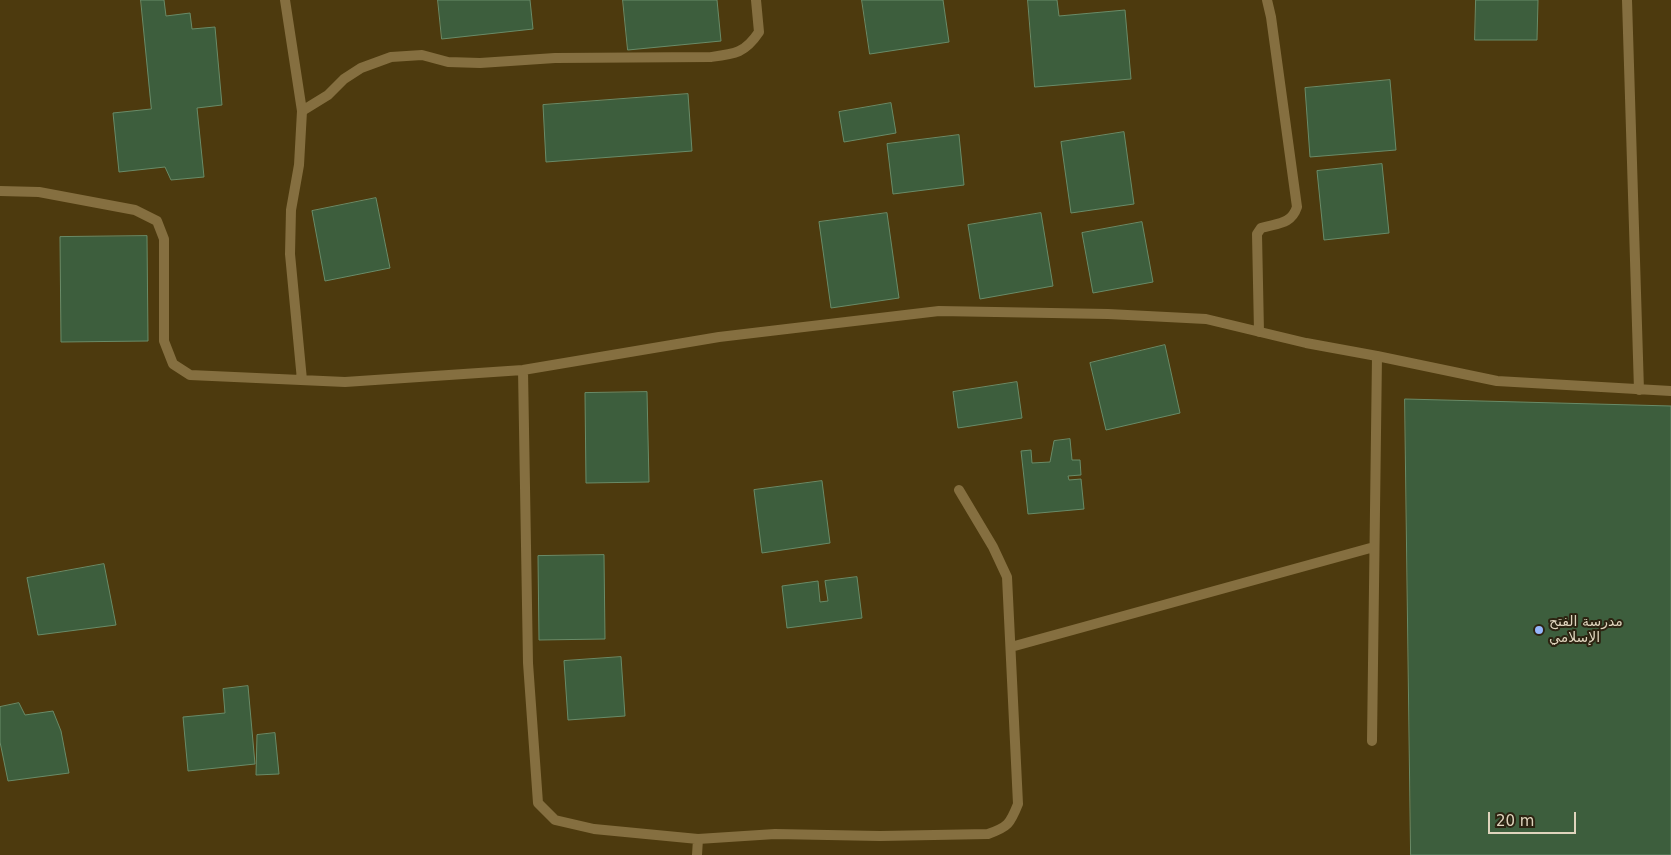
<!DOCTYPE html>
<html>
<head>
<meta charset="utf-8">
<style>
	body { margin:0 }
	#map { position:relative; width:1671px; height:855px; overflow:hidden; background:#4d3a0e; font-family:"DejaVu Sans",sans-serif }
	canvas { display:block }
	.scale { position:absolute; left:1488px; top:812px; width:88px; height:22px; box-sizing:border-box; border:2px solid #dfd4bd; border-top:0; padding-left:6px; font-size:15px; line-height:18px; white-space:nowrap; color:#dfd4bd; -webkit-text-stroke:4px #2c2311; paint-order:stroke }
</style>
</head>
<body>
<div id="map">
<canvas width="1671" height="855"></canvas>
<div class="scale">20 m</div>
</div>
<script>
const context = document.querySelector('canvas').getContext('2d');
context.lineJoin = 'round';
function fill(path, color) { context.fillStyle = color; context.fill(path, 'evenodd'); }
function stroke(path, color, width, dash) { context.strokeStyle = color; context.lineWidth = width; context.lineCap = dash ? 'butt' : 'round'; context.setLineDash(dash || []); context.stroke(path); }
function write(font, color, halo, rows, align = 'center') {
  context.font = font + ' "DejaVu Sans","Noto Naskh Arabic",sans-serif'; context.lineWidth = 4; context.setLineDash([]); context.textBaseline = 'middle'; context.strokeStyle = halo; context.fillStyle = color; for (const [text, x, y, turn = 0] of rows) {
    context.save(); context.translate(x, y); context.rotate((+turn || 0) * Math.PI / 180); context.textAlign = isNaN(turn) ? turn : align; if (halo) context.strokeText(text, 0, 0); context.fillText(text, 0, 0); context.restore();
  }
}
const building = new Path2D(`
	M 141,0 L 164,0 L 166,16 L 190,13 L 192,29 L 215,27 L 222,105 L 197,108 L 204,177 L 171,180 L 165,167 L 119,172 L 113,113 L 151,109 Z
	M 438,0 L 530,0 L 533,29 L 442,39 Z
	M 623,0 L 717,0 L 721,41 L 628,50 Z
	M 862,0 L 943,0 L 949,42 L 870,54 Z
	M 1028,0 L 1057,0 L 1059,16 L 1125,10 L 1131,79 L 1035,87 Z
	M 1476,0 L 1538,0 L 1537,40 L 1475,40 Z
	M 1390,80 L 1396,150 L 1310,157 L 1305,88 Z
	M 688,94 L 692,151 L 546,162 L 543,105 Z
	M 891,103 L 896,133 L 844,142 L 839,112 Z
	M 1124,132 L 1134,204 L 1071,213 L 1061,142 Z
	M 959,135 L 964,185 L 893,194 L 887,144 Z
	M 1382,164 L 1389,233 L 1324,240 L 1317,171 Z
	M 376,198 L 390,268 L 325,281 L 312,211 Z
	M 887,213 L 899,298 L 831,308 L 819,222 Z
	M 1041,213 L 1053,286 L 980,299 L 968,225 Z
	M 1142,222 L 1153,282 L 1093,293 L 1082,233 Z
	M 147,236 L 148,341 L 61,342 L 60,237 Z
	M 1165,345 L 1180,413 L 1106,430 L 1090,363 Z
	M 1017,382 L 1022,418 L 958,428 L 953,392 Z
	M 647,392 L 649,482 L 586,483 L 585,393 Z
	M 1405,399 L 1671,406 L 1671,855 L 1411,855 Z
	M 1070,439 L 1072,460 L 1080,460 L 1081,475 L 1068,476 L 1069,480 L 1081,479 L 1084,509 L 1028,514 L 1021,451 L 1031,450 L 1032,463 L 1050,462 L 1054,441 Z
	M 822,481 L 830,543 L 762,553 L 754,490 Z
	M 604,555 L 605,639 L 539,640 L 538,556 Z
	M 104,564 L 116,625 L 38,635 L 27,578 Z
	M 857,577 L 862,618 L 787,628 L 782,586 L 818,581 L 820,602 L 828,601 L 825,581 Z
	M 621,657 L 625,716 L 568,720 L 564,661 Z
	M 248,686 L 255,764 L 188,771 L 183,717 L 225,713 L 223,689 Z
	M 19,703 L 25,715 L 53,711 L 61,731 L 69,773 L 8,781 L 0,742 L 0,707 Z
	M 275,733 L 279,774 L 256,775 L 257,735 Z`);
fill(building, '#3d5e3d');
stroke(building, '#698b68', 1);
stroke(new Path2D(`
	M 285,0 L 302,111
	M 1627,0 L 1639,390
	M 0,191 L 39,192 L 135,210 L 157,221 L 164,239 L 164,341 L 173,364 L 190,375 L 345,382 L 523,370 L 719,337 L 939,311 L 1108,314 L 1206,319 L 1306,343 L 1377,356 L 1497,381 L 1671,391
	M 1259,332 L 1257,234 L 1261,228 C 1277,223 1291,225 1297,207 L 1271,17 L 1267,0
	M 523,370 L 528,663 L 538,803 L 555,820 L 594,829 L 698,839 L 775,834 L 880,836 L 988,834 C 1008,827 1010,824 1018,804 L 1007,577 L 993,547 L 959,490
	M 302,380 L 290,254 L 291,210 L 299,165 L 302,111 L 328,95 L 344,79 L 361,68 L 391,57 L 422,55 L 448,62 L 480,63 L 555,58 L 711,57 C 735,54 745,53 759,32 L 756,0
	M 1011,647 L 1374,547
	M 1372,741 L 1377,356
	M 697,855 L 698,839`), '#856f40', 10);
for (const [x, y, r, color] of [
	[1539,630,5,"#95b6fd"]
]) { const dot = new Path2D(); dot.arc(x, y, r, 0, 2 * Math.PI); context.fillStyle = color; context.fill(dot); stroke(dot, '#2c2311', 2); }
write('14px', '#dfd4bd', '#2c2311', [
	["مدرسة الفتح",1549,622],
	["الإسلامي",1549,638]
], 'left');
</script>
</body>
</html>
